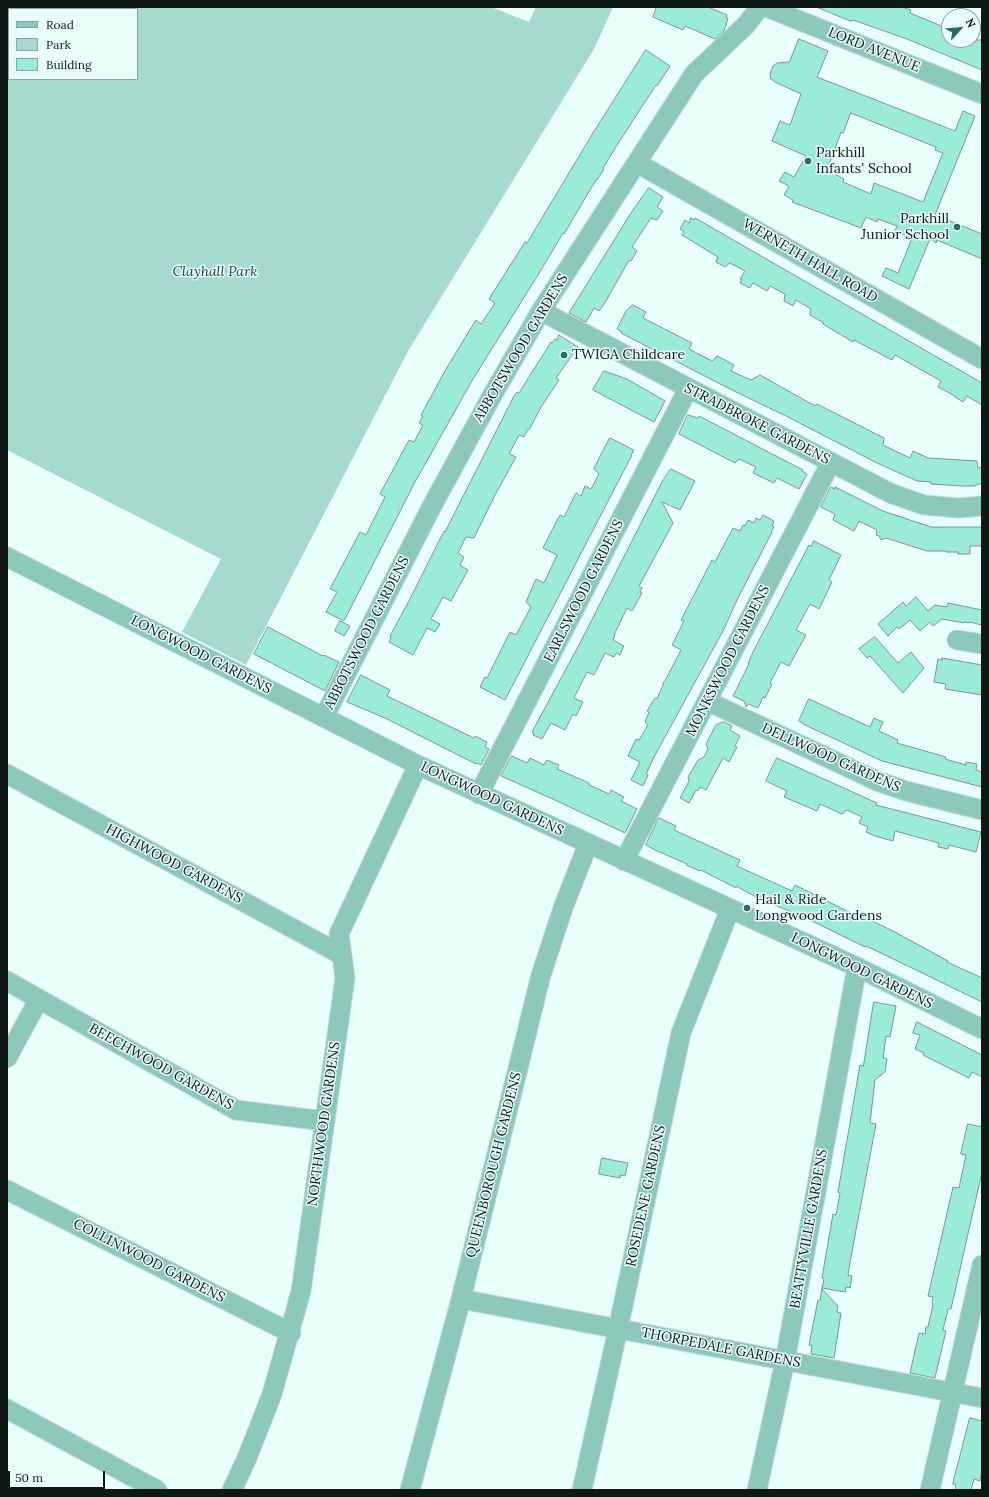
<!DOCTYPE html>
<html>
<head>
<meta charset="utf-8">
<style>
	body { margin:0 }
	#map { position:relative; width:989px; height:1497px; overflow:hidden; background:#e9fff9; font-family:Lora,serif }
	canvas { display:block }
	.frame { position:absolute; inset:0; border:8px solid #0e1815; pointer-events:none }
	.legend { position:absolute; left:8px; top:8px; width:130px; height:72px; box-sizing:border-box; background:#e9fff9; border:1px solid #91a39e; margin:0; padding:5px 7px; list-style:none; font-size:12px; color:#0e1815 }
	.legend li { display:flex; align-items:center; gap:8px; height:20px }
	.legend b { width:20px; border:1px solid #91a39e }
	.north { position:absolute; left:941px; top:8px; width:40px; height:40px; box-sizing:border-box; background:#e9fff9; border:1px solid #91a39e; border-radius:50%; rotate:63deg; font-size:11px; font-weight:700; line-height:16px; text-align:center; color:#0e1815 }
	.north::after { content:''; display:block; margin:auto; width:14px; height:18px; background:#296d5e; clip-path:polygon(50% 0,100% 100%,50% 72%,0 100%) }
	.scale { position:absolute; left:8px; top:1471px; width:97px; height:18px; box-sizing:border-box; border:2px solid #0e1815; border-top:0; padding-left:5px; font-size:12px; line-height:14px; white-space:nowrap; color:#0e1815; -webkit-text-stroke:3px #e9fff9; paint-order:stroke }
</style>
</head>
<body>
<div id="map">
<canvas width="989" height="1497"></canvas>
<div class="frame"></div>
<ul class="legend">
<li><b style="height:5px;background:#8dc9ba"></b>Road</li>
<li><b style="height:11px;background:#a5dacc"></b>Park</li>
<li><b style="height:11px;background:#9aecd8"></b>Building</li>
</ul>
<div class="north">N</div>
<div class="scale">50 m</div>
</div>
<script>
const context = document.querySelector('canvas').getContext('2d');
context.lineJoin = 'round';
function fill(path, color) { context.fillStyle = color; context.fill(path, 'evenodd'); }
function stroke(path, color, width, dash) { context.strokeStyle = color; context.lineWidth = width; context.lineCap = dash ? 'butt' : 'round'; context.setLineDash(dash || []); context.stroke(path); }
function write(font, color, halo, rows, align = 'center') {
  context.font = font + ' Lora,serif'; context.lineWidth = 3; context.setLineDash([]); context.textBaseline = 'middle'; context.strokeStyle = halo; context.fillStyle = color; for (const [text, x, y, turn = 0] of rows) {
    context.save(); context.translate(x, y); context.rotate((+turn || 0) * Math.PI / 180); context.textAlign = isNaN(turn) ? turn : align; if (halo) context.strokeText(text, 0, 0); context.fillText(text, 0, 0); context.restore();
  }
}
fill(new Path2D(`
	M 7,7 L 491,7 L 529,22 L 536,7 L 613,7 L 594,49 L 408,351 L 246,665 L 182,632 L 221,559 L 7,450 ZM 9,9 L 137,9 L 137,79 L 9,79 Z`), '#a5dacc');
const building = new Path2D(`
	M 657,7 L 708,7 L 727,15 L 726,17 L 728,18 L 724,31 L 715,39 L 685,26 L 683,30 L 653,17 Z
	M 817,7 L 902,7 L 911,10 L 910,13 L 949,29 L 949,40 L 982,40 L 982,70 L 907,39 L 856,21 L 851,20 L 851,21 Z
	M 799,39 L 828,51 L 817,77 L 955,131 L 963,111 L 975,116 L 935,215 L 982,234 L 982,259 L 937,240 L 936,243 L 930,239 L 909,289 L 882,276 L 886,268 L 898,273 L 912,238 L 895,231 L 897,226 L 878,219 L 877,222 L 866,217 L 861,228 L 792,202 L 793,200 L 784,195 L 789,186 L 779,181 L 785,172 L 794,177 L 806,156 L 772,141 L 780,121 L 790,125 L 801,94 L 775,82 L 771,79 L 770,74 L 773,66 L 777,63 L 789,62 ZM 851,113 L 936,147 L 935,150 L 943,153 L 923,202 L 874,183 L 871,194 L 843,182 L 844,179 L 835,174 L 837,168 L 829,165 L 841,132 L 843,133 Z
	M 646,50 L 670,66 L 657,86 L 656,85 L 619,142 L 603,168 L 604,169 L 597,180 L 596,180 L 564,234 L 563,233 L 538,275 L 473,379 L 415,482 L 344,621 L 326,612 L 337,592 L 330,589 L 360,532 L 366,535 L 385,497 L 380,494 L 409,440 L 414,442 L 423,425 L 419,423 L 423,416 L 421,415 L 446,369 L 476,320 L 481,324 L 495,303 L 489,299 L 525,242 L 527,243 L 593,133 Z
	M 649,188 L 663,197 L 657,207 L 663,211 L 657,220 L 651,218 L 632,247 L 637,251 L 631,261 L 629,260 L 606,301 L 599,311 L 594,308 L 586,322 L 569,313 L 629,216 Z
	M 691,218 L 694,220 L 695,218 L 982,383 L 982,405 L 967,396 L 963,402 L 955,397 L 955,396 L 938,387 L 941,381 L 895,355 L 892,360 L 854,340 L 853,342 L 823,324 L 824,323 L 810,315 L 811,309 L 796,300 L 793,306 L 784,301 L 785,294 L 770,286 L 767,291 L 753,283 L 750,288 L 740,283 L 742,279 L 740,279 L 745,271 L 730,263 L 725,267 L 716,262 L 718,257 L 682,235 L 684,231 L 680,229 L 685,220 L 689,223 Z
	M 633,305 L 646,312 L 643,318 L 692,343 L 689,349 L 712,361 L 717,356 L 725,360 L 734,365 L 731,371 L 751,380 L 760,375 L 815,406 L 817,404 L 884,438 L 883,445 L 910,458 L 913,451 L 928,458 L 977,461 L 978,468 L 982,467 L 982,483 L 974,486 L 962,486 L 931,484 L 931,482 L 917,481 L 877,463 L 786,416 L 732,390 L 621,333 L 622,332 L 617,329 L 626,311 Z
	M 559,335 L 578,347 L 556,378 L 559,380 L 541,407 L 529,430 L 528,429 L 524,437 L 519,435 L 509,454 L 516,457 L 494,497 L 474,538 L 466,537 L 458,553 L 464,557 L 460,565 L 468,570 L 451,601 L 443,597 L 431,619 L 440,624 L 435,632 L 427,628 L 413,655 L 389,642 L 391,637 L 390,636 L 411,597 L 444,531 L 445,532 L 514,396 L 517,392 L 519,393 L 551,342 L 552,343 L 555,339 L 557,340 Z
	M 604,371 L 627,379 L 665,401 L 654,422 L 593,390 Z
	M 688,415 L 698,418 L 699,416 L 803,470 L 802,471 L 807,474 L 799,489 L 777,478 L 774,483 L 753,473 L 756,467 L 739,459 L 735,463 L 679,434 Z
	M 610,438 L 634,450 L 631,455 L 632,455 L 505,700 L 480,687 L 485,677 L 487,678 L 510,632 L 516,635 L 531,607 L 526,602 L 536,579 L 544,583 L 557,555 L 543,548 L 554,526 L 560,515 L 564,517 L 576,493 L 581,496 L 585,486 L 591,489 L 599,474 L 594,469 Z
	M 671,469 L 695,481 L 680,510 L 662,502 L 673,523 L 639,586 L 642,588 L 640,592 L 642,593 L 632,611 L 627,608 L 614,635 L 615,635 L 613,640 L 624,646 L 620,655 L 616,653 L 614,657 L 605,653 L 594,675 L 587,672 L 574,698 L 583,702 L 576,716 L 573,714 L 565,730 L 551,723 L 542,739 L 533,735 L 534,734 L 532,732 L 580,643 L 663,480 Z
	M 831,487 L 835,489 L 835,487 L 883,511 L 931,527 L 982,527 L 982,546 L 970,546 L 970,554 L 958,554 L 958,552 L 946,552 L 946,551 L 927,551 L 886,538 L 881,540 L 879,536 L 876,535 L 877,530 L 859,521 L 854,531 L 833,520 L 835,514 L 821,507 Z
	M 763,515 L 774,521 L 772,526 L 774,527 L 771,532 L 772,532 L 738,598 L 723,631 L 654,757 L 646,774 L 648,775 L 643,786 L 631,780 L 640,762 L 628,756 L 636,739 L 639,740 L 648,725 L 645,722 L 649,712 L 647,711 L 655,698 L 657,699 L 663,685 L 663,683 L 666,679 L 681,650 L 672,645 L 684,621 L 681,620 L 712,560 L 715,562 L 733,528 L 740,531 L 743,525 L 745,526 L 748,520 L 754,523 L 756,518 L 760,520 Z
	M 814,541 L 841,555 L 829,580 L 832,582 L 819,609 L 810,604 L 796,630 L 806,635 L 789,666 L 781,662 L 770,683 L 772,684 L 765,698 L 763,697 L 758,708 L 749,704 L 746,707 L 744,701 L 733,696 L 749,664 L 748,664 L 754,650 L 809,545 L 811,546 Z
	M 916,597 L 928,611 L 935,605 L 947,607 L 948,603 L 982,610 L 982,625 L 969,622 L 969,623 L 964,622 L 964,623 L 942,619 L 933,626 L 930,622 L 920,631 L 910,620 L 899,629 L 897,627 L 888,636 L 878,624 L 903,602 L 906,606 Z
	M 340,621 L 350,626 L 344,636 L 335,631 Z
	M 268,627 L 323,656 L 324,655 L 339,662 L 325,691 L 254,654 Z
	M 875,637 L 898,663 L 911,652 L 924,668 L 903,693 L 870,656 L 867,658 L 859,649 Z
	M 942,658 L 982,665 L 982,695 L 945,689 L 946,684 L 934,682 L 938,659 L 942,660 Z
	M 361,675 L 390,690 L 387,696 L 474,738 L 475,736 L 487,742 L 485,747 L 489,749 L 481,765 L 477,763 L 476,764 L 385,718 L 347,702 Z
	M 809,699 L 870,727 L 874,718 L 883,722 L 879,731 L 898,740 L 897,743 L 946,757 L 945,759 L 966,765 L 966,762 L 977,764 L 976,770 L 982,772 L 982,787 L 882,761 L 803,724 L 803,723 L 799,721 Z
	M 724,722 L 732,726 L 730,730 L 740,736 L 735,746 L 737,747 L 729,762 L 723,758 L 706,790 L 700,787 L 698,791 L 696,790 L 689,803 L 680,798 L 689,781 L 688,777 L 698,760 L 704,757 L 708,749 L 706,744 L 716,725 Z
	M 512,756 L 527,763 L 530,758 L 544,765 L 547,760 L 559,765 L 557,769 L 589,783 L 589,785 L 609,794 L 611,790 L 624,797 L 621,801 L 637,809 L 625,833 L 557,801 L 501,776 Z
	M 777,758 L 877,803 L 876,805 L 981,832 L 976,852 L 949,845 L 948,849 L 938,847 L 939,843 L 895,831 L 893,841 L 875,836 L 866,832 L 868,827 L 859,823 L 862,817 L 847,810 L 842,814 L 820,804 L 817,811 L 784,797 L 787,791 L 766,781 Z
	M 659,818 L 676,826 L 674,830 L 740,860 L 737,866 L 792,891 L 795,885 L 863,919 L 864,917 L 893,931 L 948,961 L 947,962 L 982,978 L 982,1002 L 883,954 L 866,946 L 865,947 L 808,919 L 758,898 L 736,886 L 736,888 L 701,870 L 700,871 L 686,865 L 687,864 L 655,850 L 646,845 Z
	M 874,1002 L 896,1006 L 890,1037 L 886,1036 L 883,1058 L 887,1059 L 885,1072 L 875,1080 L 870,1123 L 876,1124 L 850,1262 L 848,1275 L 852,1276 L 850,1288 L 846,1287 L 845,1292 L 822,1288 L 824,1279 L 822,1278 L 833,1214 L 836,1215 L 840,1193 L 838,1192 L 860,1065 L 863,1066 Z
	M 917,1022 L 982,1055 L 982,1077 L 972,1072 L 969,1078 L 923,1055 L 924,1053 L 915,1049 L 920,1035 L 913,1033 Z
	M 968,1124 L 982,1127 L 982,1172 L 951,1309 L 948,1309 L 943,1330 L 946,1331 L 935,1378 L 910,1373 L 919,1333 L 925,1334 L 926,1327 L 928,1327 L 933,1305 L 932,1304 L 933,1297 L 928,1296 L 953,1187 L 959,1188 L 963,1169 L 966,1155 L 961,1154 Z
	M 602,1158 L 628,1163 L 625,1176 L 620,1175 L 620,1178 L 599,1174 Z
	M 822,1289 L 838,1306 L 837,1312 L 841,1313 L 834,1358 L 811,1354 L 812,1346 L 809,1345 L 818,1300 L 820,1300 Z
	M 970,1418 L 982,1421 L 982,1471 L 980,1481 L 974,1479 L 971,1490 L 956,1490 L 955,1484 L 953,1484 Z`);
fill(building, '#9aecd8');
stroke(building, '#7e9790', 1);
const minor = new Path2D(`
	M 766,7 L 982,94
	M 637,163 L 982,359
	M 541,311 L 890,493 L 924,505 L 959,508 L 982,506
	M 7,557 L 418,765 L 857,967 L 982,1029
	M 957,640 L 982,644
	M 707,701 L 877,781 L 906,791 L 982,810
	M 324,717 L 432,506 L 493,394 L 541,311 L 694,74 L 746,25 L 760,7
	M 7,774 L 342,955
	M 479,794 L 688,389
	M 624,861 L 831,462
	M 7,981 L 236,1110 L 325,1121
	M 7,1058 L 39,999
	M 7,1190 L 291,1333
	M 461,1299 L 982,1398
	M 7,1409 L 157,1490
	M 232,1490 L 247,1458 L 272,1394 L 301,1291 L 345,978 L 339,934 L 418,765
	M 410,1490 L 461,1299 L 541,975 L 563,908 L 588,844
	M 582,1490 L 618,1329 L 681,1033 L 730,909
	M 757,1490 L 785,1361 L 857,967
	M 930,1490 L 982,1265`);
stroke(minor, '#c6dad5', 21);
stroke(minor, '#8dc9ba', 19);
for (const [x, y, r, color] of [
	[808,161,4,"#296d5e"],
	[957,227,4,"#296d5e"],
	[564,355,4,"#296d5e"],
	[747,908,4,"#296d5e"]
]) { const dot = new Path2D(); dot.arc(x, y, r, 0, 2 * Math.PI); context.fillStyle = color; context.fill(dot); stroke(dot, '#e9fff9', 1.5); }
write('14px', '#0e1815', '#e9fff9', [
	["LORD AVENUE",874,50,22],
	["WERNETH HALL ROAD",810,261,30],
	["ABBOTSWOOD GARDENS",521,348,-59],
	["STRADBROKE GARDENS",757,424,27],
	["EARLSWOOD GARDENS",584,591,-63],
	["ABBOTSWOOD GARDENS",367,633,-63],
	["LONGWOOD GARDENS",201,655,27],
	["MONKSWOOD GARDENS",728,661,-63],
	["DELLWOOD GARDENS",831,758,24],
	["LONGWOOD GARDENS",492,799,25],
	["HIGHWOOD GARDENS",174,864,28],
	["LONGWOOD GARDENS",862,971,26],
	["BEECHWOOD GARDENS",161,1067,29],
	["NORTHWOOD GARDENS",324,1124,-82],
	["QUEENBOROUGH GARDENS",494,1165,-76],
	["ROSEDENE GARDENS",646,1196,-78],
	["BEATTYVILLE GARDENS",809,1229,-80],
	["COLLINWOOD GARDENS",149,1261,27],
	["THORPEDALE GARDENS",721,1348,11]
]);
write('14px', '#0e1815', '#e9fff9', [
	["Parkhill",816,153],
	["Infants' School",816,169],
	["Parkhill",949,219,"right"],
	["Junior School",949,235,"right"],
	["TWIGA Childcare",572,355],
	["Hail & Ride",755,900],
	["Longwood Gardens",755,916]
], 'left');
write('italic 14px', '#20463d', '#e9fff9', [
	["Clayhall Park",215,272]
]);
</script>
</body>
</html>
